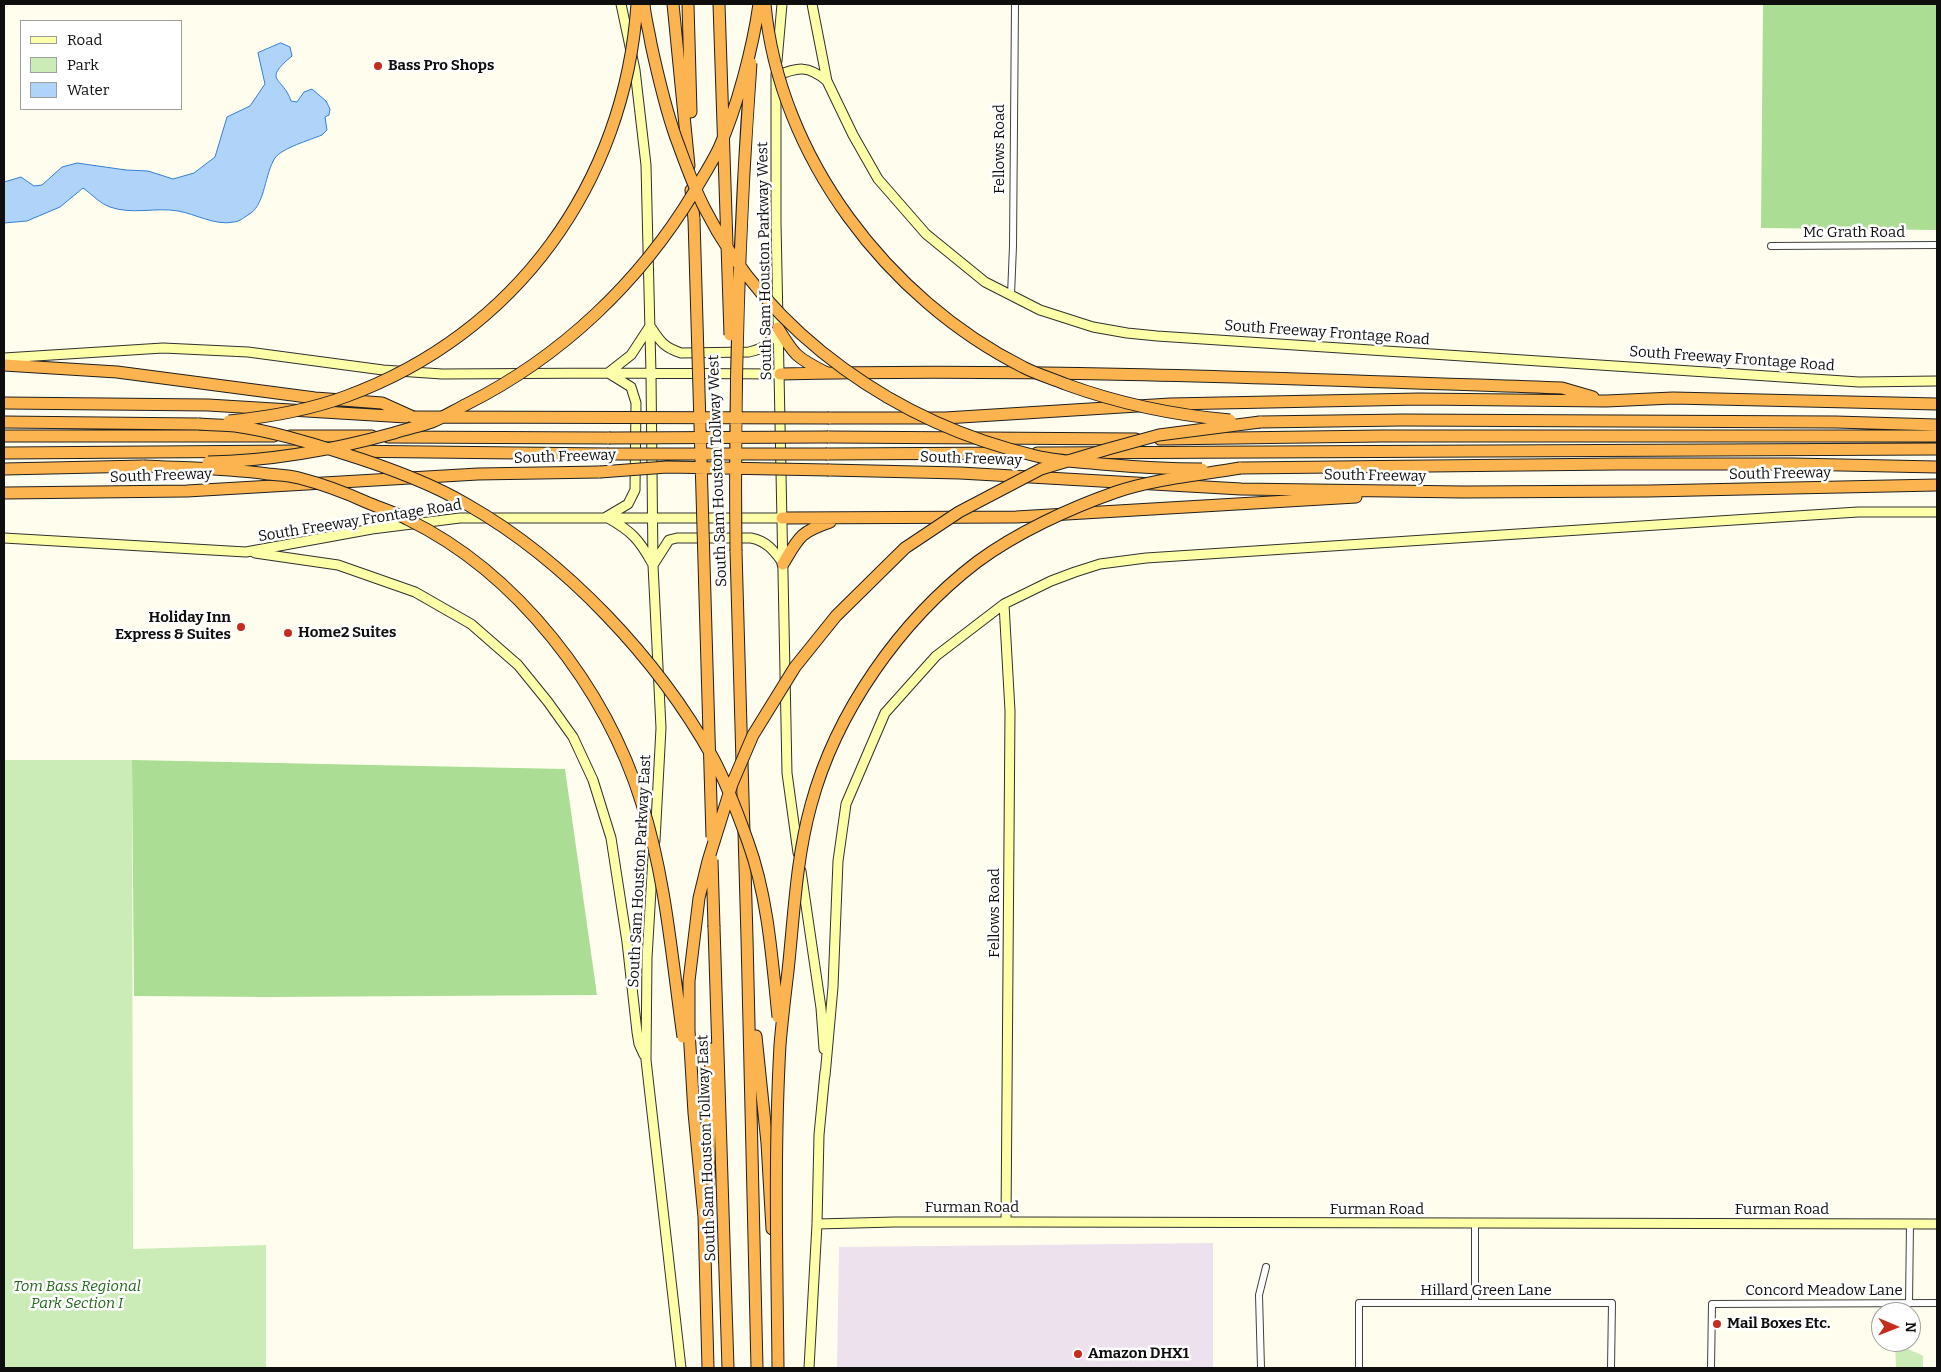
<!DOCTYPE html>
<html>
<head>
<meta charset="utf-8">
<style>
	body { margin:0 }
	#map { position:relative; width:1941px; height:1372px; overflow:hidden; background:#fffeee; font-family:Bitter,serif }
	canvas { display:block }
	.frame { position:absolute; inset:0; border:5px solid #0e0e0e; pointer-events:none }
	.legend { position:absolute; left:20px; top:20px; width:162px; height:90px; box-sizing:border-box; background:#fff; border:1px solid #9f9f9f; margin:0; padding:6px 9px; list-style:none; font-size:15px; color:#0e0e0e }
	.legend li { display:flex; align-items:center; gap:10px; height:25px }
	.legend b { width:25px; border:1px solid #9f9f9f }
	.north { position:absolute; left:1871px; top:1302px; width:50px; height:50px; box-sizing:border-box; background:#fff; border:1px solid #9f9f9f; border-radius:50%; rotate:91deg; font-size:14px; font-weight:700; line-height:20px; text-align:center; color:#0e0e0e }
	.north::after { content:''; display:block; margin:auto; width:18px; height:22px; background:#c52c1e; clip-path:polygon(50% 0,100% 100%,50% 72%,0 100%) }
</style>
</head>
<body>
<div id="map">
<canvas width="1941" height="1372"></canvas>
<div class="frame"></div>
<ul class="legend">
<li><b style="height:6px;background:#fdffa9"></b>Road</li>
<li><b style="height:14px;background:#cbecb6"></b>Park</li>
<li><b style="height:14px;background:#b0d4f9"></b>Water</li>
</ul>
<div class="north">N</div>
</div>
<script>
const context = document.querySelector('canvas').getContext('2d');
context.lineJoin = 'round';
function fill(path, color) { context.fillStyle = color; context.fill(path, 'evenodd'); }
function stroke(path, color, width, dash) { context.strokeStyle = color; context.lineWidth = width; context.lineCap = dash ? 'butt' : 'round'; context.setLineDash(dash || []); context.stroke(path); }
function write(font, color, halo, rows, align = 'center') {
  context.font = font + ' Bitter,serif'; context.lineWidth = 5; context.setLineDash([]); context.textBaseline = 'middle'; context.strokeStyle = halo; context.fillStyle = color; for (const [text, x, y, turn = 0] of rows) {
    context.save(); context.translate(x, y); context.rotate((+turn || 0) * Math.PI / 180); context.textAlign = isNaN(turn) ? turn : align; if (halo) context.strokeText(text, 0, 0); context.fillText(text, 0, 0); context.restore();
  }
}
fill(new Path2D(`
	M 1213,1243 L 1213,1368 L 837,1368 L 839,1247 Z`), '#ede1ed');
fill(new Path2D(`
	M 4,760 L 132,760 L 133,1249 L 266,1245 L 266,1368 L 4,1368 Z
	M 1895,1342 L 1903,1342 C 1907,1352 1916,1351 1923,1356 L 1923,1368 L 1896,1368 Z`), '#cbecb6');
fill(new Path2D(`
	M 1763,4 L 1937,4 L 1937,230 L 1761,228 Z
	M 132,760 L 565,769 L 597,995 L 268,997 L 134,996 Z`), '#acdd94');
const water = new Path2D(`
	M 281,43 L 290,47 L 292,56 C 261,82 283,76 291,101 L 297,102 L 304,92 L 312,89 L 326,101 L 330,109 L 329,115 L 325,117 L 327,130 L 322,135 C 310,140 282,148 275,158 C 265,173 265,203 251,213 C 246,216 239,222 234,222 C 215,226 196,214 178,211 C 156,207 132,215 110,207 C 99,203 93,195 83,188 L 60,207 L 27,221 L 4,223 L 4,182 L 21,177 L 34,186 L 42,185 L 62,167 L 77,163 L 126,170 L 148,171 L 173,179 L 194,173 L 215,157 L 227,117 L 250,106 L 265,84 L 258,53 Z`);
fill(water, '#b0d4f9');
stroke(water, '#337fd4', 1);
const street = new Path2D(`
	M 1771,246 L 1937,245
	M 1011,295 L 1013,246 L 1015,4
	M 1475,1303 L 1475,1224
	M 1909,1303 L 1910,1224
	M 1261,1368 L 1259,1295 L 1266,1267
	M 1359,1368 L 1359,1303 L 1612,1303 L 1611,1368
	M 1711,1368 L 1712,1304 L 1937,1303`);
const secondary = new Path2D(`
	M 621,4 L 635,70 L 646,165 L 651,374 L 653,565 L 661,728 L 655,841
	M 812,4 L 827,81 L 853,135 L 878,179 L 926,234 L 985,282 L 1040,310 L 1093,327 L 1127,333 L 1157,336 L 1859,382 L 1937,381
	M 777,61 L 782,4
	M 776,74 L 776,222 L 787,773 L 798,853
	M 776,76 C 798,67 808,65 827,81
	M 650,326 C 660,341 663,347 681,353 L 749,352 C 767,348 769,343 778,328
	M 4,358 L 163,348 L 248,352 L 383,370 L 442,374 L 608,373 L 780,374
	M 608,373 L 631,355 L 650,326
	M 606,517 L 628,504 L 635,490 L 636,403 L 631,387 L 610,374
	M 608,518 C 631,531 639,539 652,563
	M 4,538 L 246,552 L 372,529 L 460,518 L 782,518
	M 255,553 L 338,565 L 415,592 L 471,624 L 518,665 L 548,702 L 573,737 L 593,780 L 611,838 L 627,942 L 637,1032 L 639,1044 L 644,1055
	M 653,565 L 669,540 L 677,538 L 751,538 C 767,541 774,551 783,563
	M 1004,604 L 1010,711 L 1006,1222
	M 653,856 L 647,958 L 646,1060 L 681,1368
	M 801,871 L 821,1008 L 824,1049
	M 825,1076 L 833,987 L 838,861 L 846,804 L 885,713 L 936,656 L 1004,604 L 1051,581 L 1075,572 L 1100,564 L 1146,558 L 1858,512 L 1937,512
	M 817,1224 L 895,1222 L 1016,1222 L 1937,1224
	M 809,1368 L 817,1224 L 819,1135 L 825,1072`);
const highway = new Path2D(`
	M 673,4 L 689,166
	M 688,4 L 691,112
	M 691,190 L 694,219
	M 778,328 C 794,355 797,358 825,372
	M 4,365 L 117,372 L 315,398 L 382,403 L 413,417
	M 780,374 C 1041,368 1301,379 1562,388 L 1593,397
	M 4,403 L 208,405 L 406,417
	M 829,418 L 945,418 L 1170,404 L 1419,399 L 1606,401 L 1673,398 L 1937,404
	M 4,422 L 199,424
	M 1260,422 L 1402,420 L 1836,422 L 1937,425
	M 4,436 L 274,436
	M 290,436 L 372,436
	M 388,437 L 609,438
	M 828,437 L 1136,439
	M 1160,439 L 1381,436 L 1937,436
	M 339,451 L 607,454
	M 4,453 L 298,451
	M 1037,453 L 1937,449
	M 827,454 L 1021,453
	M 1240,468 L 1619,464 L 1793,464 L 1937,467
	M 4,469 L 144,466
	M 829,470 L 960,473 L 1241,489 L 1463,492 L 1649,491 L 1937,485
	M 4,493 L 187,491 L 478,474 L 600,472
	M 782,518 L 1016,517 L 1356,497
	M 736,551 L 747,938 L 757,1368
	M 783,564 C 799,537 800,532 830,522
	M 714,927 L 728,1368
	M 756,1036 L 767,1143 L 772,1229
	M 708,1220 L 711,1049`);
stroke(street, '#414141', 8);
stroke(secondary, '#303030', 11);
stroke(highway, '#1f1f1f', 13);
stroke(street, '#fff', 6);
stroke(secondary, '#fdffa9', 9);
stroke(highway, '#fbb450', 11);
const highwayBridge = new Path2D(`
	M 644,4 C 645,17 649,31 651,44 C 658,76 665,107 676,138 C 685,162 693,186 705,209 C 770,337 899,424 1036,456 C 1057,461 1080,462 1101,464 C 1135,467 1168,469 1202,469
	M 719,4 L 730,335
	M 765,4 C 779,157 888,299 1023,367 C 1036,374 1051,378 1065,384 C 1120,404 1172,415 1230,420
	M 694,219 L 712,837
	M 413,417 L 829,418
	M 229,421 C 269,417 310,410 347,396 C 516,334 625,183 637,4
	M 199,424 C 211,425 223,425 235,426 C 271,431 307,442 342,453 C 384,466 429,482 468,505 C 566,561 658,659 713,758 C 727,784 738,814 748,842 C 768,897 772,958 778,1017
	M 609,438 L 828,437
	M 607,454 L 827,454
	M 208,462 C 271,461 333,450 394,433 C 406,429 420,426 432,422 C 444,417 455,410 467,404 C 561,357 640,282 694,192 C 702,178 712,163 719,148 C 737,108 753,47 759,4
	M 144,466 C 185,468 227,468 268,474 C 278,475 289,475 299,478 C 322,484 344,492 366,502 C 380,508 394,512 407,519 C 518,573 606,688 642,804 C 666,879 672,960 683,1037
	M 600,472 L 667,467 L 829,470
	M 736,551 C 734,388 739,226 751,63
	M 712,860 L 714,927
	M 708,1368 L 704,1217 L 694,1113 L 689,1030 L 689,981 L 699,898 L 708,861 L 732,784 L 753,735 L 795,667 L 836,616 L 905,548 L 959,512 L 1041,469 L 1108,449 L 1159,435 L 1260,422
	M 778,1368 C 777,1261 774,1153 780,1045 C 782,1021 785,996 788,971 C 794,916 796,859 811,805 C 836,712 900,621 977,562 C 1016,533 1070,508 1116,492 C 1155,479 1199,475 1240,468`);
stroke(highwayBridge, '#1f1f1f', 13, []);
stroke(highwayBridge, '#fbb450', 11);
for (const [x, y, r, color] of [
	[378,66,5,"#c52c1e"],
	[241,627,5,"#c52c1e"],
	[288,633,5,"#c52c1e"],
	[1717,1324,5,"#c52c1e"],
	[1078,1354,5,"#c52c1e"]
]) { const dot = new Path2D(); dot.arc(x, y, r, 0, 2 * Math.PI); context.fillStyle = color; context.fill(dot); stroke(dot, '#fff', 2); }
write('bold 15px', '#0e0e0e', '#fff', [
	["Bass Pro Shops",388,66],
	["Holiday Inn",231,618,"right"],
	["Express & Suites",231,635,"right"],
	["Home2 Suites",298,633],
	["Mail Boxes Etc.",1727,1324],
	["Amazon DHX1",1088,1354]
], 'left');
write('15px', '#0e0e0e', '#fff', [
	["Fellows Road",1000,149,-90],
	["Mc Grath Road",1854,233],
	["South Sam Houston Parkway West",765,261,-91],
	["South Freeway Frontage Road",1327,333,4],
	["South Freeway Frontage Road",1732,359,4],
	["South Freeway",565,457,-2],
	["South Freeway",971,459,2],
	["South Sam Houston Tollway West",718,471,-92],
	["South Freeway",1780,474,-1],
	["South Freeway",161,476,-2],
	["South Freeway",1375,476,1],
	["South Freeway Frontage Road",360,521,-9],
	["South Sam Houston Parkway East",640,871,-87],
	["Fellows Road",995,913,-90],
	["South Sam Houston Tollway East",707,1148,-92],
	["Furman Road",972,1208],
	["Furman Road",1377,1210],
	["Furman Road",1782,1210],
	["Hillard Green Lane",1486,1291],
	["Concord Meadow Lane",1824,1291]
]);
write('italic 15px', '#21691a', '#fff', [
	["Tom Bass Regional",77,1287],
	["Park Section I",77,1304]
]);
</script>
</body>
</html>
